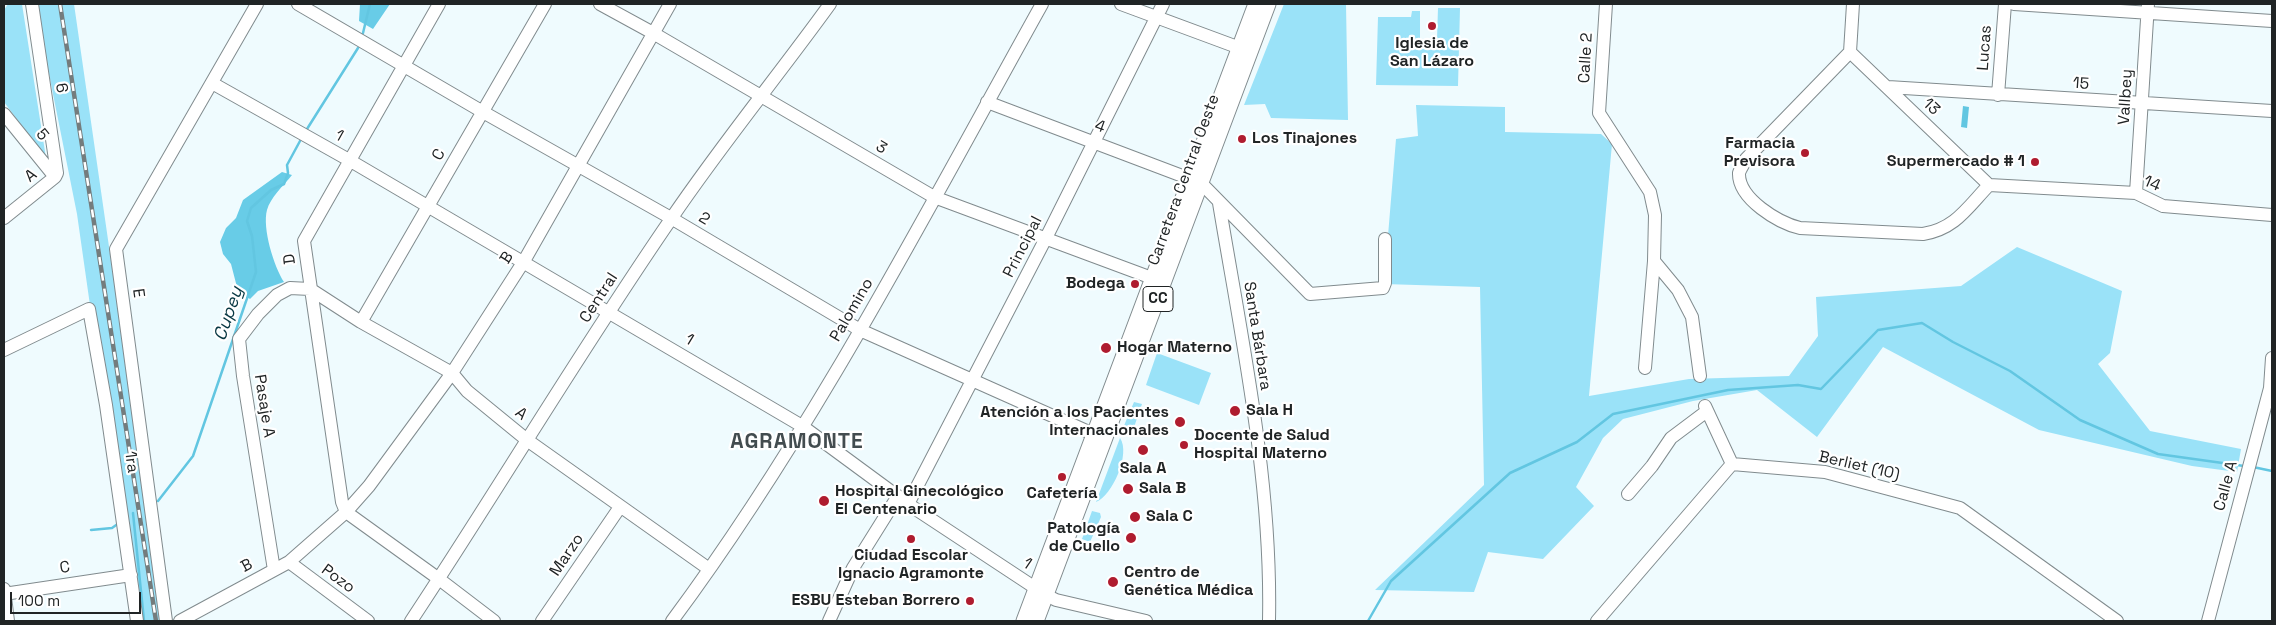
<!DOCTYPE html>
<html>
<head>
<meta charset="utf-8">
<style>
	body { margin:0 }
	#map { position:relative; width:2276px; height:625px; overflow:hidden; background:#effbfe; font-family:"Space Grotesk",sans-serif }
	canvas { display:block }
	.frame { position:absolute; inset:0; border:5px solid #202425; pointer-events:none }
	.scale { position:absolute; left:10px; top:592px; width:131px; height:22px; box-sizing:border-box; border:2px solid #202425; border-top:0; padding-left:6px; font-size:15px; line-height:18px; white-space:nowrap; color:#202425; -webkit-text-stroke:4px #fff; paint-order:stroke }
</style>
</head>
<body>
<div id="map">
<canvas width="2276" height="625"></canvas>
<div class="frame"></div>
<div class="scale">100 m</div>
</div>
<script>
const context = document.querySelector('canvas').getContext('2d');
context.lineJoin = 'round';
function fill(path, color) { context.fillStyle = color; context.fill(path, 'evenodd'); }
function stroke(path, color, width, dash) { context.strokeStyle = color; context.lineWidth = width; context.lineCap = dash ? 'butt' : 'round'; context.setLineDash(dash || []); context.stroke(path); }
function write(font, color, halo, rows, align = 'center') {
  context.font = font + ' "Space Grotesk",sans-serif'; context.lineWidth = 4.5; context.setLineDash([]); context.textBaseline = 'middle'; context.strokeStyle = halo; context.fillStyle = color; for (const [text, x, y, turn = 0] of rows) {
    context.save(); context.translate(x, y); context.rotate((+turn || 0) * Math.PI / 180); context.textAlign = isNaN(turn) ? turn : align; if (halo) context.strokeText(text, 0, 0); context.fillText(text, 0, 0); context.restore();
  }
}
fill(new Path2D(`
	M 8,4 L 22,4 L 46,158 L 4,102 L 4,10 Z
	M 35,4 L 74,4 L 163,621 L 135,621 L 77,214 Z
	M 1284,4 L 1346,4 L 1348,120 L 1271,118 L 1265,104 L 1244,105 Z
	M 1438,8 L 1460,8 L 1458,86 L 1376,85 L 1378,17 L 1411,17 L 1412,11 L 1420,11 L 1420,40 L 1437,40 Z
	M 1416,105 L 1505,107 L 1505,132 L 1601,134 L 1612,144 L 1589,396 L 1689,379 L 1789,376 L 1818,336 L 1816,297 L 1961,286 L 2017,247 L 2122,291 L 2110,353 L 2098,364 L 2150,431 L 2241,449 L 2237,472 L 2192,466 L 2039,430 L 1883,347 L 1817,437 L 1757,390 L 1693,401 L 1623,419 L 1603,438 L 1576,487 L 1594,506 L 1543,559 L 1488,552 L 1474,592 L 1375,590 L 1484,485 L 1480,287 L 1384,284 L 1396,139 L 1418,136 Z
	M 1157,353 L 1211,373 L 1199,405 L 1146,385 Z
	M 1134,402 L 1142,404 L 1132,433 L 1127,434 L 1123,428 Z
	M 1120,438 C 1131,454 1112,496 1096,502 Z
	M 1092,511 L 1100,513 L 1101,517 L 1090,542 L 1082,539 Z`), '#9ae2f8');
fill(new Path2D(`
	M 360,4 L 390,4 L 373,29 L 359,21 Z
	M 282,172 L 292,175 C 284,185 270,198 267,210 C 262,228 274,267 284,282 L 258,291 L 250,299 L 238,291 L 231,264 L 223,254 L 220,242 L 226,228 L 236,218 L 243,200 Z`), '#68cce7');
fill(new Path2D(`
	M 1963,106 L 1969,107 L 1967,128 L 1961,127 Z`), '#62c6e1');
stroke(new Path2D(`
	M 363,33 L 370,4
	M 307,129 L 358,48
	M 2253,467 L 2272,471
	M 158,501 L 193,456 L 256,272 L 252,236 L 247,221 L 251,208 L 271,190 L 284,184 L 288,173 L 287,165 L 300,141
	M 133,513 L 144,621
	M 91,530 L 112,528 L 119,523
	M 1368,621 L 1391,581 L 1510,473 L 1577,442 L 1613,414 L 1728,390 L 1798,385 L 1821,389 L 1878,330 L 1922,323 L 1953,342 L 2010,371 L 2080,420 L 2158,454 L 2244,466`), '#62c6e1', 2.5);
const minor = new Path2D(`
	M 32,4 L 57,173 L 55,177
	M 298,4 L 483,112 L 671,218 L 860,330 L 1102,438
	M 439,4 L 304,241 L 342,502 L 346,512 L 439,579 L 494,621
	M 600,4 L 653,33 L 934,197 L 1160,281
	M 1121,4 L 1248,51
	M 1606,4 L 1599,113 L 1650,192 L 1655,215 L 1654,261 L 1678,290 L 1692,317 L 1700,376
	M 2014,4 L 2272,21
	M 1850,52 L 1746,159 C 1744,164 1740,169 1739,173 C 1738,199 1779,223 1800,228 L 1923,234 C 1955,229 1967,208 1989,185
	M 1850,52 L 1989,185
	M 1850,52 L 1853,4
	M 212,83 L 349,160 L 802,426 L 908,504 L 1046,595 L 1056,600 L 1146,621
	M 1888,87 L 2272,111
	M 1998,95 L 2005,4
	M 987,102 L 1201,183 L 1310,294 L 1383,288 L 1385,283 L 1385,239
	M 4,114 L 55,177
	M 1989,185 L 2136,193 L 2163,206 L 2272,215
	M 2136,193 L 2148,4
	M 1219,203 C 1242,341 1272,481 1269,621
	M 4,218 L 55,177
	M 361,322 L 545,4
	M 4,350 L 89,309 L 106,405 L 137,621
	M 1645,368 L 1654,261
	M 1705,406 L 1732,464
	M 1732,464 L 1825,472 L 1960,508 L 2117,621
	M 1628,494 L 1652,466 L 1671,438 L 1707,411
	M 908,504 L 1046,238 L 1163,4
	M 289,562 L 368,621
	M 274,570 L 243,376 L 239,339 L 258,314 L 277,295 L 290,288 L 310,289 L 361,322 L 452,373 L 467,391 L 527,440 L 709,569
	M 4,589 L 8,621
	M 4,594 L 131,575
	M 166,621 L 116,249 L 257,4
	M 180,621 L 289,562 L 346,512 L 369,486 L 452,373 L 524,261 L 670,4
	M 411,621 C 499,488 580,351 671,219 C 721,145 778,76 830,4
	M 542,621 L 620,507
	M 672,621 C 814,430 926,212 1042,4
	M 829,621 L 853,568 L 898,496
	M 1597,621 L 1732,464
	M 2208,621 L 2270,388 L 2272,358`);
const major = new Path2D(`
	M 1024,621 L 1256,4
	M 1036,621 L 1268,4`);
stroke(minor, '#818b8e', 14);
stroke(major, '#818b8e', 17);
stroke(minor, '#fff', 12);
stroke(major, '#fff', 15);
const rail = new Path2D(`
	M 60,4 L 156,621`);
stroke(rail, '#747c7d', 4.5);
stroke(rail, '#fff', 2.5, [8]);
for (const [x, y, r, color] of [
	[1432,26,5,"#af1c2f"],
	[1242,139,5,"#af1c2f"],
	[1805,153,5,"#af1c2f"],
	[2035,162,5,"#af1c2f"],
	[1135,284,5,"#af1c2f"],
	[1106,348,6,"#af1c2f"],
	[1235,411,6,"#af1c2f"],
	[1180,422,6,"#af1c2f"],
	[1184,445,5,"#af1c2f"],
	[1143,450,6,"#af1c2f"],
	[1062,477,5,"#af1c2f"],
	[1128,489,6,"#af1c2f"],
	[824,501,6,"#af1c2f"],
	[1135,517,6,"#af1c2f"],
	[1131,538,6,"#af1c2f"],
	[911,539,5,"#af1c2f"],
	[1113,582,6,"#af1c2f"],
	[970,601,5,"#af1c2f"]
]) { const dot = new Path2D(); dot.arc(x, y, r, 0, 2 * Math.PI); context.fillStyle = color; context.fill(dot); stroke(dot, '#fff', 2); }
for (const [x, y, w] of [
	[1158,299,30]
]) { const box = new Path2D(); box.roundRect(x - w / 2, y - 12.5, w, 25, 4); context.fillStyle = '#fff'; context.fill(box); stroke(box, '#202425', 1); }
write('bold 15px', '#202425', null, [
	["CC",1158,299]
]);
write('bold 16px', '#202425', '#fff', [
	["Iglesia de",1432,44,"center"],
	["San Lázaro",1432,62,"center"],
	["Los Tinajones",1252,139],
	["Farmacia",1795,144,"right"],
	["Previsora",1795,162,"right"],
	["Supermercado # 1",2025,162,"right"],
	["Bodega",1125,284,"right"],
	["Hogar Materno",1117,348],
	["Sala H",1246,411],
	["Atención a los Pacientes",1169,413,"right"],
	["Internacionales",1169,431,"right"],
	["Docente de Salud",1194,436],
	["Hospital Materno",1194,454],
	["Sala A",1143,469,"center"],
	["Sala B",1139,489],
	["Hospital Ginecológico",835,492],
	["El Centenario",835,510],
	["Cafetería",1062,494,"center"],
	["Sala C",1146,517],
	["Patología",1120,529,"right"],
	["de Cuello",1120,547,"right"],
	["Ciudad Escolar",911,556,"center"],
	["Ignacio Agramonte",911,574,"center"],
	["Centro de",1124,573],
	["Genética Médica",1124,591],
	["ESBU Esteban Borrero",960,601,"right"]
], 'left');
write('16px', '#202425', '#fff', [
	["Lucas",1985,48,-86],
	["Calle 2",1586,58,-87],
	["15",2081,84,4],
	["6",61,88,82],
	["Vallbey",2126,97,-87],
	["13",1931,107,44],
	["4",1100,127,20],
	["5",42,135,51],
	["1",339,136,29],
	["3",881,148,30],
	["C",439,155,-60],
	["A",31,176,-38],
	["Carretera Central Oeste",1184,180,-70],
	["14",2152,184,23],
	["2",704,219,31],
	["Principal",1023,247,-63],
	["B",507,258,-58],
	["D",290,259,-97],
	["E",138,293,82],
	["Central",599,298,-57],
	["Palomino",852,310,-60],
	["Santa Bárbara",1257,336,81],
	["1",689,340,31],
	["Pasaje A",264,406,81],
	["A",521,414,39],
	["1ra",131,462,82],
	["Berliet (10)",1859,466,13],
	["Calle A",2226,486,-75],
	["Marzo",567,555,-56],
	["1",1027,564,34],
	["B",247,566,-28],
	["C",65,568,-9],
	["Pozo",338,579,36]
]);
write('italic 18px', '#083843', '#fff', [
	["Cupey",229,314,-71]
]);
context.letterSpacing = '1px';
write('bold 21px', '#434c4f', '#fff', [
	["AGRAMONTE",797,442]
]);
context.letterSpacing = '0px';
</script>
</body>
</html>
